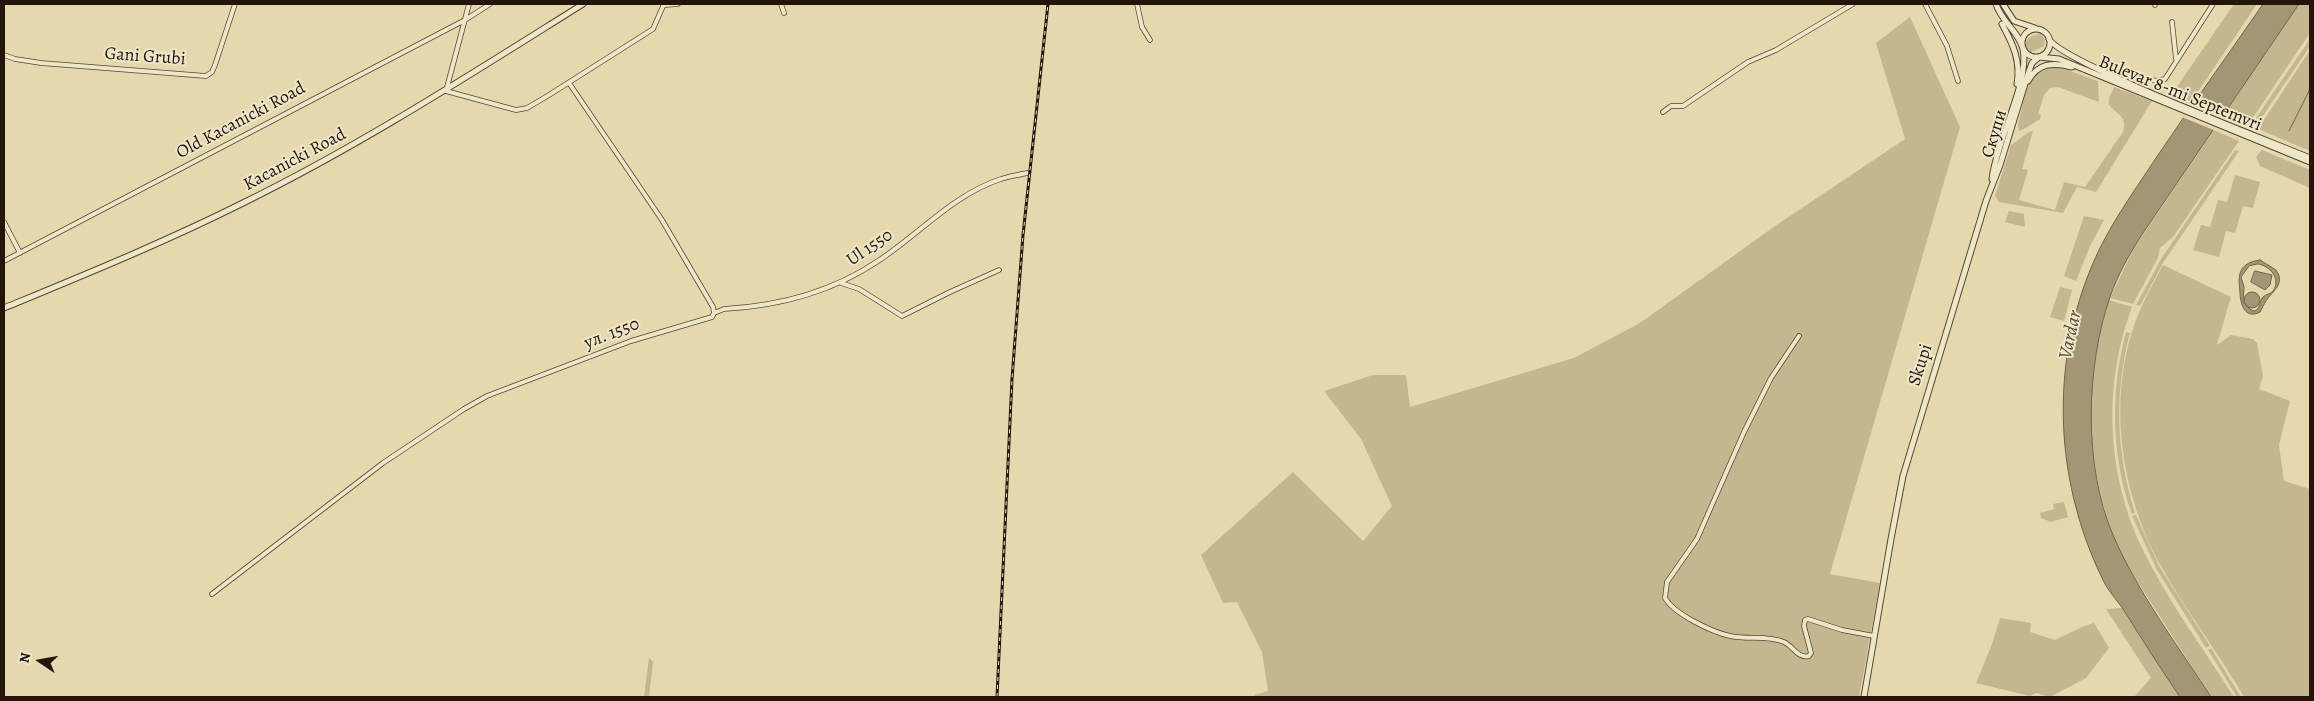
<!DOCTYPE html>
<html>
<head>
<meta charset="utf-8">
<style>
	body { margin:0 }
	#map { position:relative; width:2314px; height:701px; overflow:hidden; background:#e5d8ac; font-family:Alegreya,serif }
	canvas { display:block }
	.frame { position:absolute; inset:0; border:5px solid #23150a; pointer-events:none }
	.north { position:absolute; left:15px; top:636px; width:50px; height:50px; -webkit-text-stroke:4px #eee6c9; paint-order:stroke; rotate:282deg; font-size:14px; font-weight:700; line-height:20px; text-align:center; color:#23150a }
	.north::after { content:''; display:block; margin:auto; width:18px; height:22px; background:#23150a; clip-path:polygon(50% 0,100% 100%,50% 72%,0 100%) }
</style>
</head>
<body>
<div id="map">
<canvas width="2314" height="701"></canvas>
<div class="frame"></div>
<div class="north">N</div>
</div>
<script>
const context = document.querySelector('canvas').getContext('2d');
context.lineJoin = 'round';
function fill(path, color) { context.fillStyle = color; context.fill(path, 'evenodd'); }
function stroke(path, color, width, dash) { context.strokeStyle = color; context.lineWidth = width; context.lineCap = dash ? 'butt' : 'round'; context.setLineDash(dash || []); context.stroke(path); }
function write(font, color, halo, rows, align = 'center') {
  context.font = font + ' Alegreya,serif'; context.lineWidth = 4; context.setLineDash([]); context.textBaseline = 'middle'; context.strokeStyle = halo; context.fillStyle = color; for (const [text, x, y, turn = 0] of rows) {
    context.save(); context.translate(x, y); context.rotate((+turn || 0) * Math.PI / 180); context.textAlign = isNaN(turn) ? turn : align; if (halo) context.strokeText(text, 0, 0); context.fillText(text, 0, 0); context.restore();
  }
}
fill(new Path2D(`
	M 2234,4 L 2257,4 L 2191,102 L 2172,94 Z
	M 2299,4 L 2310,4 L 2310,33 L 2248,125 L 2224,115 Z
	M 1910,17 L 1960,127 L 1830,574 L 1880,583 L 1859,697 L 1257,697 L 1254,695 L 1268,691 L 1262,652 L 1237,602 L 1223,603 L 1201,555 L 1293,472 L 1363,541 L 1392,506 L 1361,439 L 1324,391 L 1373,375 L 1406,375 L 1410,407 L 1574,358 L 1640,323 L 1775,226 L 1905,139 L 1876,43 Z
	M 2041,33 L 2045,40 L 2044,46 L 2030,53 L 2026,47 C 2025,36 2033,36 2041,33 Z
	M 2310,39 L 2310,46 L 2260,120 L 2256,118 Z
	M 2310,50 L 2310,151 L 2258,129 Z
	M 2056,66 L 2098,81 L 2099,102 L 2058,87 L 2050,88 L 2044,95 L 2038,114 L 2041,115 L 2040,119 L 2026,128 L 2019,131 L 2018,125 C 2026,98 2023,72 2056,66 Z
	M 2114,87 L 2152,101 L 2096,192 L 2077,187 L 2063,213 L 1999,202 L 1995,196 L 2011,145 L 2029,132 L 2033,131 L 2022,169 L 2028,170 L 2019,200 L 2055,210 L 2064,182 L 2085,187 L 2123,132 C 2128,116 2117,115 2109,105 L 2109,98 Z
	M 2214,130 L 2239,141 L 2173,237 L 2160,248 L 2158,258 L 2133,304 L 2110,298 L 2134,248 Z
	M 2235,150 L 2239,151 L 2163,263 L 2140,306 L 2136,305 L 2161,259 Z
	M 2262,150 L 2310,170 L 2310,188 L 2260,166 L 2256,157 Z
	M 2235,175 L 2260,182 L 2253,208 L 2243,206 L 2235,233 L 2226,231 L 2219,257 L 2193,250 L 2201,225 L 2210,227 L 2218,200 L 2227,202 Z
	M 2009,211 L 2024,214 L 2025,227 L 2005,222 Z
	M 2084,216 L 2104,220 L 2090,246 L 2076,281 L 2064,276 Z
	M 2163,265 L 2231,297 C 2226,313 2222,328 2217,345 L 2231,335 L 2253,339 L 2257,343 L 2263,376 L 2259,389 L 2290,401 L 2279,445 L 2284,481 L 2310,489 L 2310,697 L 2244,697 C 2218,652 2186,611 2161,566 C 2121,494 2107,401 2135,323 C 2142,303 2153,284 2163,265 Z
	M 2060,287 L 2072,290 L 2064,321 L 2050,317 Z
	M 2109,300 L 2132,307 C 2103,383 2106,474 2142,548 C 2167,600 2203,648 2234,697 L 2211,697 C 2191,666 2172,635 2152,604 C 2137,581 2121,558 2112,532 C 2084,458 2086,375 2109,300 Z
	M 2126,332 L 2130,333 C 2114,392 2116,453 2135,513 L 2132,514 C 2111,455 2110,392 2126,332 Z
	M 2064,502 L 2068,517 L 2051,522 L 2041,518 L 2040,513 L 2054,509 L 2053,504 Z
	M 2136,515 L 2159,566 L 2210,646 L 2206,648 L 2157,570 L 2132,516 Z
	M 2122,608 L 2180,697 L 2134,697 L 2151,678 L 2106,609 Z
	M 2000,618 L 2031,623 L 2030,632 L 2055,640 L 2082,627 L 2094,623 L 2109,648 L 2086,678 L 2050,697 L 2036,693 L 2030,696 L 1976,683 L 1992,644 Z
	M 2211,648 L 2241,697 L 2237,697 L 2208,650 Z
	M 649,658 L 653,662 L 649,697 L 644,697 Z`), '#c4b790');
const water = new Path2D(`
	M 2263,4 L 2299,4 L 2143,233 C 2130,253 2118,274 2110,297 C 2086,367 2083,465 2113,535 C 2137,591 2178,646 2211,697 L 2180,697 C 2161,669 2143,641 2125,612 C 2118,601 2108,591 2103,580 C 2052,476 2049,353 2100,248 C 2116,216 2137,187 2156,158 C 2191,106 2228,55 2263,4 Z
	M 2260,260 L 2276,270 C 2286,284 2272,291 2266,301 C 2264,304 2262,308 2260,312 C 2245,320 2240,304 2240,292 C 2238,275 2238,263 2260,260 ZM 2258,264 C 2269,265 2282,279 2273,291 C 2271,294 2266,294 2263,297 C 2259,302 2261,307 2255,311 L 2251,310 L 2243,302 L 2244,287 L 2241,277 L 2249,266 Z
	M 2255,271 L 2272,275 L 2270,285 L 2265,290 L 2251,282 Z
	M2244 300a8 8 0 1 1 16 0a8 8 0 1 1-16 0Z`);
fill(water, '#a39675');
stroke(water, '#70624a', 1);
fill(new Path2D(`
	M 2192,102 L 2226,116 L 2216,131 L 2182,117 Z`), '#e5d8ac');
stroke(new Path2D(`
	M 2289,131 L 2310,89`), '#70624a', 1);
const minor = new Path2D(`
	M 469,4 L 446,91 L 516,110 L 527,108 L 549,95 L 653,29 L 664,4
	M 781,4 L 784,13
	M 1137,4 L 1142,27 L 1150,40
	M 1925,4 L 1947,46 L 1958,81
	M 2155,4 L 2155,5
	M 664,5 L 678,4
	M 2172,22 L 2176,59
	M 4,55 L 15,59 L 41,63 L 206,76 L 212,72 L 215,65 L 235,4
	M 2124,81 L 2126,75 L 2157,81 L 2165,79 L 2213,4
	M 1663,112 L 1671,106 L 1683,106 L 1748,62 L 1776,50 L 1853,4
	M 4,222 L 20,253
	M 4,261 L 465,20 L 490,4
	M 841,283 L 859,289 L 902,316 L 950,292 L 999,270
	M 714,313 L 724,309 C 779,306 832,292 878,261 C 918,235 954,194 1001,179 C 1009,176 1019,175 1027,173
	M 1799,336 L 1771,378 L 1744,432 L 1697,539 L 1667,582 L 1665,598 C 1674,614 1712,632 1730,636 C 1748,640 1766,635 1784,642 C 1793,646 1798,659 1809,656 L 1811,653 L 1804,626 L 1805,620 L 1808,619 L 1842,630 L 1874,636
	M 212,594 L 383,463 L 464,409 L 487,396 L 631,341 L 712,317 L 714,313 L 713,307 L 662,220 L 569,83`);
const tertiary = new Path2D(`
	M 2003,4 L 2014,21 L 2035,28
	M 2002,24 C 2013,44 2021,61 2017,84
	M2022 43a14 14 0 1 1 28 0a14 14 0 1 1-28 0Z
	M 2049,39 C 2061,62 2272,142 2310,158
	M 2028,81 C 2038,63 2052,62 2072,67
	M 1992,179 C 1996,141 2030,82 2023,49 C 2019,32 2001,21 1996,4
	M 4,308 C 84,275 165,242 243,203 C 361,145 471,74 583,4
	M 1864,697 L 1891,539 L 1903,476 L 1986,201 L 2000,165 L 2028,74 L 2032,63 L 2039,57 L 2059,59 L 2310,162`);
stroke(minor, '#544632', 5.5);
stroke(tertiary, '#544632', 7);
stroke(minor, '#eee6c9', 4);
stroke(tertiary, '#eee6c9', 5);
const rail = new Path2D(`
	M 997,697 L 1012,379 L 1023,235 L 1048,4`);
stroke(rail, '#23150a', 3);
stroke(rail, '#eee6c9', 1, [4]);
write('18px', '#23150a', '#eee6c9', [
	["Gani Grubi",145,57,4],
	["Bulevar 8-mi Septemvri",2180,94,22],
	["Old Kacanicki Road",241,121,-28],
	["Скупи",1995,134,-73],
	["Kacanicki Road",295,160,-28],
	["Ul 1550",870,248,-34],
	["ул. 1550",612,334,-21],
	["Skupi",1921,365,-72]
]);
write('italic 19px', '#564935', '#eee6c9', [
	["Vardar",2071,335,-78]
]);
</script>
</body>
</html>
